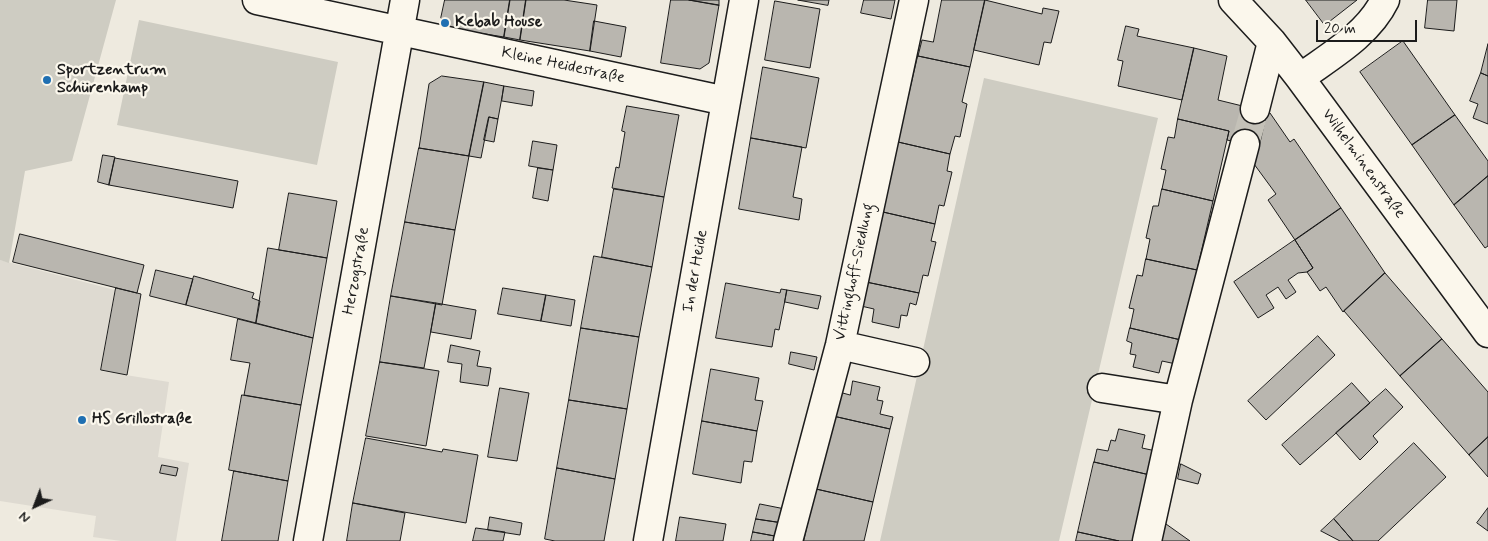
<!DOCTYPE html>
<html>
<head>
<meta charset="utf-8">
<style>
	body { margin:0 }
	#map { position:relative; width:1488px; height:541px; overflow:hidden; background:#eeeadf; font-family:Mynerve,sans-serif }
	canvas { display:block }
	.north { position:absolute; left:10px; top:481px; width:50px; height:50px; -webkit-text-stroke:4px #fbf7ec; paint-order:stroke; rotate:223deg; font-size:14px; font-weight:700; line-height:20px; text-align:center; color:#1c1c1c }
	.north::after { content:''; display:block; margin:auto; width:18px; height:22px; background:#1c1c1c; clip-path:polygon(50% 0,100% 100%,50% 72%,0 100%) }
	.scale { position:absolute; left:1316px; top:20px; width:101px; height:22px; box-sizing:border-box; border:2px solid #1c1c1c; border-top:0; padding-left:6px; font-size:15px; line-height:18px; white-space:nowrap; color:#1c1c1c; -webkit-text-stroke:4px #fbf7ec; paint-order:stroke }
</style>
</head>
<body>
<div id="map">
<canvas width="1488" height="541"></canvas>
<div class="north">N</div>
<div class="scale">20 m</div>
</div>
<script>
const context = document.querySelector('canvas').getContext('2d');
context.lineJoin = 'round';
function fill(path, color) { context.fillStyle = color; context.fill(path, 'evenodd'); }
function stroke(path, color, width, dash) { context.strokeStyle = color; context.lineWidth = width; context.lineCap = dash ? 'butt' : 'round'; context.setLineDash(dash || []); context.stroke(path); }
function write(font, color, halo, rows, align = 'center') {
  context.font = font + ' Mynerve,sans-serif'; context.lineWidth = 4.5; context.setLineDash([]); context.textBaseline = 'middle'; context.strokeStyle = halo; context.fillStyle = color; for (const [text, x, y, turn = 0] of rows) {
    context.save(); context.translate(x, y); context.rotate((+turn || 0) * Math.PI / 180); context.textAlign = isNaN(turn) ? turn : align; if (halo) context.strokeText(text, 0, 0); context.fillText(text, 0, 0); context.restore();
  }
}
fill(new Path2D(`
	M 0,260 L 115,290 L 101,371 L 169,382 L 158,457 L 189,463 L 176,541 L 121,541 L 93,537 L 96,516 L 0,501 Z`), '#dedad1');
fill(new Path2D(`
	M 0,0 L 116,0 L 72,161 L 25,171 L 9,263 L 0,260 Z
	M 139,20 L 338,62 L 317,165 L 117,125 Z
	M 984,78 L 1158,118 L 1059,541 L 880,541 Z`), '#ceccc2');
const building = new Path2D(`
	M 445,0 L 510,0 L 504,37 L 448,28 L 441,18 Z
	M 510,0 L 526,0 L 520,40 L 504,37 Z
	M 526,0 L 564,0 L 597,5 L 590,51 L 520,40 Z
	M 671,0 L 689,0 L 719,5 L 709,63 L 700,69 L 661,63 Z
	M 689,0 L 719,0 L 719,5 Z
	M 798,0 L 829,0 L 828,5 Z
	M 864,0 L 895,0 L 891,19 L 861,13 Z
	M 942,0 L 985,0 L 970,67 L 918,56 L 922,40 L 933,42 Z
	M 985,0 L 1042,14 L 1043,8 L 1059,11 L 1051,43 L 1044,42 L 1039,65 L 974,50 Z
	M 1306,0 L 1357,0 L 1325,25 Z
	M 1428,0 L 1457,0 L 1454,31 L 1425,28 Z
	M 775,1 L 820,9 L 810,68 L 765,60 Z
	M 594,21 L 626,27 L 621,57 L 590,51 Z
	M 1126,26 L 1139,29 L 1137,36 L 1194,48 L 1182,100 L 1118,86 L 1123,61 L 1118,60 Z
	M 1403,41 L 1455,115 L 1412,145 L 1360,72 Z
	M 1488,44 L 1488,76 L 1481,73 Z
	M 1194,48 L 1227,56 L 1218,100 L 1267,112 L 1259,147 L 1227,140 L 1229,131 L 1178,119 Z
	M 918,56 L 970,67 L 962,102 L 967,104 L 960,137 L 955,136 L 950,154 L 898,142 Z
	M 763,67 L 819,78 L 806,148 L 751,138 Z
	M 1481,73 L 1488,76 L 1488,124 L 1473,118 L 1478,104 L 1470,101 Z
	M 442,76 L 484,82 L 469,156 L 419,148 L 429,84 Z
	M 484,82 L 504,86 L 498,119 L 489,117 L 481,158 L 469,156 Z
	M 504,86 L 534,91 L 532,106 L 502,101 Z
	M 627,106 L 679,115 L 664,197 L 612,188 L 616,167 L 619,168 L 625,132 L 622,131 Z
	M 1267,112 L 1270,113 L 1290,142 L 1294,139 L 1341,208 L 1295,240 L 1268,200 L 1276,194 L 1254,164 Z
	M 1455,115 L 1488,161 L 1488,176 L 1454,205 L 1412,145 Z
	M 489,117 L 498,119 L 494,142 L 484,140 Z
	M 1178,119 L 1229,131 L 1213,201 L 1162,189 L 1166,170 L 1161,169 L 1168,137 L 1174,138 Z
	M 751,138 L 802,147 L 793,197 L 802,199 L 799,220 L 739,209 Z
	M 533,141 L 557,145 L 553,170 L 529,166 Z
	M 898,142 L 950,154 L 947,171 L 952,172 L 944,206 L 939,205 L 935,224 L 883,212 Z
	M 419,148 L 469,156 L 455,230 L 405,222 Z
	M 103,155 L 115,157 L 109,185 L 98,182 Z
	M 115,158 L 238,181 L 233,208 L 109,185 Z
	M 538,168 L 553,170 L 548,201 L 533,198 Z
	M 1488,176 L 1488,246 L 1485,248 L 1454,205 Z
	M 614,189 L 664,197 L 652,267 L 602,257 Z
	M 1162,189 L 1213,201 L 1197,270 L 1146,259 L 1150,239 L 1146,238 L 1153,206 L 1158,206 Z
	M 289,193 L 337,201 L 327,258 L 279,250 Z
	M 1341,208 L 1385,273 L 1343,312 L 1326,287 L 1320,291 L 1307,272 L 1313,268 L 1295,240 Z
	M 883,212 L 935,224 L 931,241 L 936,242 L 928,276 L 923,275 L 919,293 L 866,282 Z
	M 405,222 L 455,230 L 442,305 L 391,296 Z
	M 20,234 L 144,265 L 137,293 L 13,262 Z
	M 1295,240 L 1313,268 L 1307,272 L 1298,273 L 1288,280 L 1296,292 L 1286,299 L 1278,287 L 1266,295 L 1274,308 L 1258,318 L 1234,282 Z
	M 268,248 L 327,258 L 313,338 L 256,323 Z
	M 594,256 L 652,267 L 639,337 L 581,328 Z
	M 1146,259 L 1197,270 L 1181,340 L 1130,328 L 1134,309 L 1129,308 L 1137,275 L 1142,276 Z
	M 156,270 L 193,279 L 186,305 L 150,296 Z
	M 1385,273 L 1442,339 L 1400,376 L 1344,311 Z
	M 194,276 L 254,293 L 252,298 L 260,301 L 256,323 L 186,305 Z
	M 866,282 L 919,293 L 916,305 L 910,303 L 907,316 L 901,315 L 899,328 L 872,322 L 874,309 L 861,306 Z
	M 726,283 L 780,293 L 781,289 L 787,290 L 779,330 L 775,329 L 772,347 L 716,338 Z
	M 116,288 L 141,294 L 127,375 L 101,370 Z
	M 503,288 L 546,295 L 541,321 L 498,314 Z
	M 787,290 L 821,296 L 818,309 L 785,302 Z
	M 546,295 L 575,300 L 571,326 L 541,321 Z
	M 391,296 L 436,303 L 424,368 L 380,362 Z
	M 436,303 L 476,310 L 471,339 L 431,332 Z
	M 238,319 L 313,338 L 301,405 L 244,395 L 250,363 L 231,360 Z
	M 581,328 L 639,337 L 627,409 L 569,400 Z
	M 1130,328 L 1181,340 L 1176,364 L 1162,361 L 1159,373 L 1133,367 L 1136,355 L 1130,354 L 1132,343 L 1127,341 Z
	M 1318,336 L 1335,355 L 1266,420 L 1248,401 Z
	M 1442,339 L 1488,392 L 1488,437 L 1469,455 L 1400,376 Z
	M 451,345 L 480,351 L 477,366 L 491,368 L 488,386 L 460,382 L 462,364 L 448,362 Z
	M 791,352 L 817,357 L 814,370 L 789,364 Z
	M 380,362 L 439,371 L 426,446 L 366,436 Z
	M 711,369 L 759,378 L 755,400 L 763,401 L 757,431 L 702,421 Z
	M 853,381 L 880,387 L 877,400 L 883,401 L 880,414 L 893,417 L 890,429 L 833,416 L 839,392 L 850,395 Z
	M 1352,383 L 1370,403 L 1300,465 L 1282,445 Z
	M 500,388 L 529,393 L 517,461 L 488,457 Z
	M 1386,389 L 1403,407 L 1373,436 L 1378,442 L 1360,460 L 1336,433 Z
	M 242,395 L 301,405 L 288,481 L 229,470 Z
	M 569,400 L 627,409 L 615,479 L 557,468 Z
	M 833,416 L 890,429 L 873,502 L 816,489 Z
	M 702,421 L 757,431 L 752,462 L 744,461 L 741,483 L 693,474 Z
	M 1119,429 L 1145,435 L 1142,448 L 1156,451 L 1150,475 L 1094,462 L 1097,449 L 1108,451 L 1111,440 L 1115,441 Z
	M 1488,437 L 1488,477 L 1469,455 Z
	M 366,438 L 442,452 L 443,449 L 478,455 L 466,523 L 353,503 Z
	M 1414,443 L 1446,477 L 1378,541 L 1353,541 L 1334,519 Z
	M 1094,462 L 1150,475 L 1135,541 L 1119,541 L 1078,532 Z
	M 1181,464 L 1201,474 L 1198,484 L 1178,479 Z
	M 162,465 L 178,468 L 176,476 L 160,473 Z
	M 557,468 L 615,479 L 604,541 L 555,541 L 545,539 Z
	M 234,471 L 288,481 L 278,541 L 222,541 Z
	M 816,489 L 873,502 L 864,541 L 804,541 Z
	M 353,503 L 405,513 L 400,541 L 347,541 Z
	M 760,504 L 785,509 L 783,523 L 756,519 Z
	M 1488,508 L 1488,531 L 1477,523 Z
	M 490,517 L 522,523 L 520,535 L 488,530 Z
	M 680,517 L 726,524 L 723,541 L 676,541 Z
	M 756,519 L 783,523 L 780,537 L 753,532 Z
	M 1334,519 L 1353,541 L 1340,541 L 1321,531 Z
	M 1166,524 L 1190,541 L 1162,541 Z
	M 476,528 L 505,532 L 503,541 L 473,541 Z
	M 753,532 L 780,537 L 780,541 L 751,541 Z
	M 1078,532 L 1119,541 L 1076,541 Z`);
fill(building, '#b9b6af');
stroke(building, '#1c1c1c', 1);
stroke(new Path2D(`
	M 1245,144 L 1255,109`), '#c4c1b8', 28, [28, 14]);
const minor = new Path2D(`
	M 257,0 L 726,101
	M 1233,0 L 1272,42 L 1300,78 L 1488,333
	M 1300,78 C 1330,56 1368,35 1385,0
	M 1255,109 L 1272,42
	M 840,345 L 915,362
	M 1102,388 L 1178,400
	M 308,541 L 405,0
	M 648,541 L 744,0
	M 788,541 L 840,345 L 914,0
	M 1147,541 L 1178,400 L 1245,144`);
stroke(minor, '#1c1c1c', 31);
stroke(minor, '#fbf7ec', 28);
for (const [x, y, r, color] of [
	[445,23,5,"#1f6fb2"],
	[47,80,5,"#1f6fb2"],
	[82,420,5,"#1f6fb2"]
]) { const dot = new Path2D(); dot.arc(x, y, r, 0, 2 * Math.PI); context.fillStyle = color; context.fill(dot); stroke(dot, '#fbf7ec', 2); }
write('bold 16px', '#1c1c1c', '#fbf7ec', [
	["Kebab House",455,23],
	["Sportzentrum",57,71],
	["Schürenkamp",57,89],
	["HS Grillostraße",92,420]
], 'left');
write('16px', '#1c1c1c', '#fbf7ec', [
	["Kleine Heidestraße",563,66,12],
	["Wilhelminenstraße",1363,164,54],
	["Herzogstraße",357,271,-80],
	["In der Heide",696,271,-80],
	["Vittinghoff-Siedlung",855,272,-78]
]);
</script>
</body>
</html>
